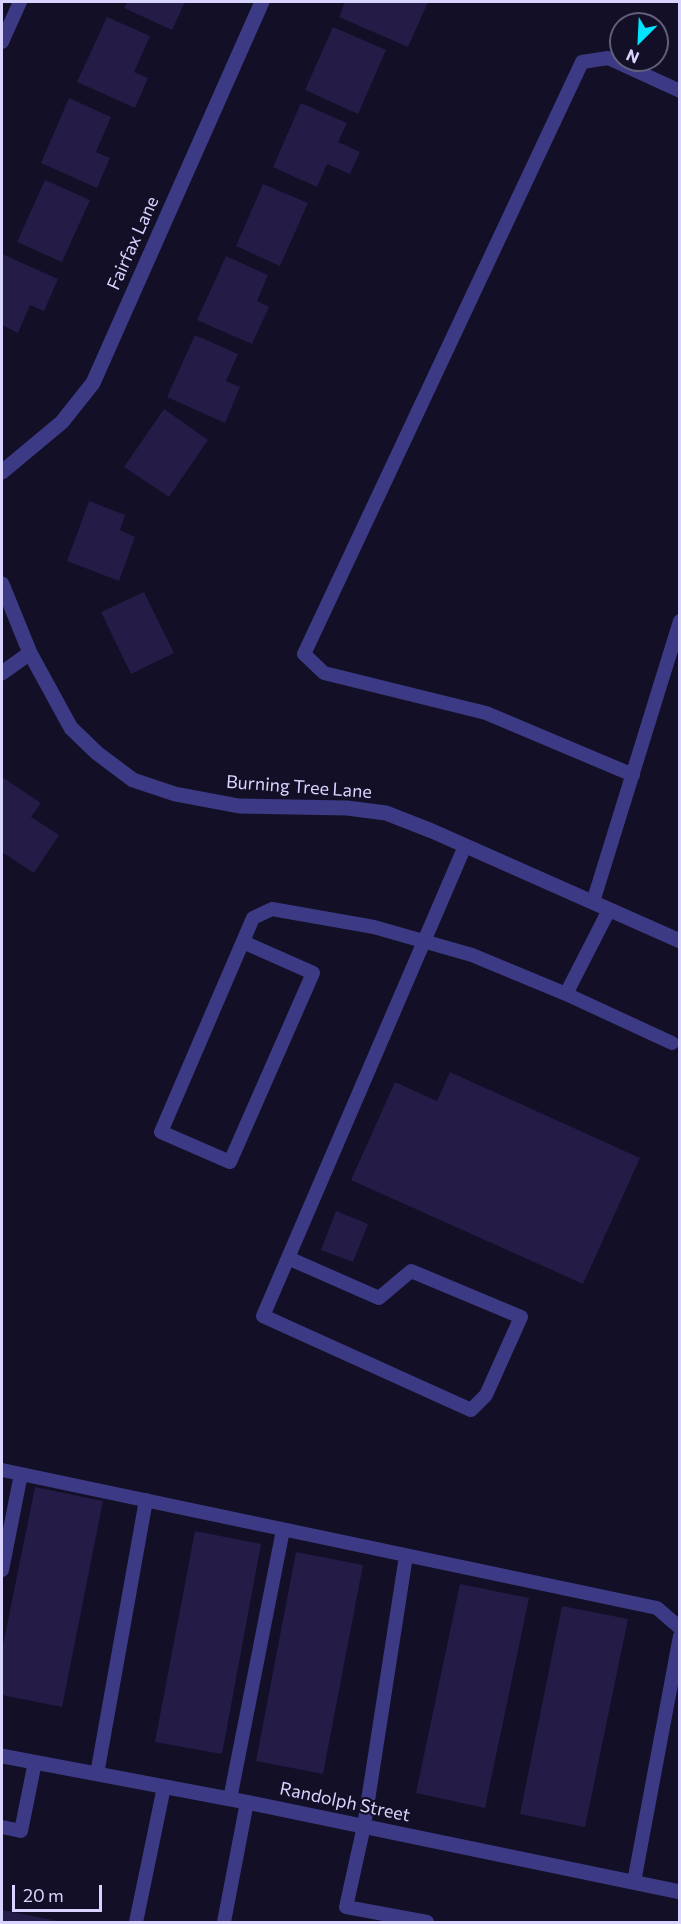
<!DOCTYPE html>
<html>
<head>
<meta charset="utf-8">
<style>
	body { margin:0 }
	#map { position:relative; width:681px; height:1924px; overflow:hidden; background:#130f26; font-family:Commissioner,sans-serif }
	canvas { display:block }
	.frame { position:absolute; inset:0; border:3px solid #d9d4ff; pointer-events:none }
	.north { position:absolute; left:609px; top:12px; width:60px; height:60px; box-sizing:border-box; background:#130f26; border:2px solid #625e7d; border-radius:50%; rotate:204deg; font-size:16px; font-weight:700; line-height:24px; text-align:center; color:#d9d4ff }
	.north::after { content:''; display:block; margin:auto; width:21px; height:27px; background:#00e5ff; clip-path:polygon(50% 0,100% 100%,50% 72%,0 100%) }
	.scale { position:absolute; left:12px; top:1885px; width:90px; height:27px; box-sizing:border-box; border:3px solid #d9d4ff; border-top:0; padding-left:8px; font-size:18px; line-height:21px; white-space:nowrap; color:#d9d4ff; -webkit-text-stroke:4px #130f26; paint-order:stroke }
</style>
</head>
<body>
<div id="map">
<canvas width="681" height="1924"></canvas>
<div class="frame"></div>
<div class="north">N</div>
<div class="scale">20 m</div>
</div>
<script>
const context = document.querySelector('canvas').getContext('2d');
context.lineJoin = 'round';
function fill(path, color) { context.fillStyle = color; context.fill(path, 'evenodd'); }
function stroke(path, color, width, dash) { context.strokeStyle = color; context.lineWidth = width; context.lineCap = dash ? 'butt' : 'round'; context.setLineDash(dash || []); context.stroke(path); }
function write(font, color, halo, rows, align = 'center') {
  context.font = font + ' Commissioner,sans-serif'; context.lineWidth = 4.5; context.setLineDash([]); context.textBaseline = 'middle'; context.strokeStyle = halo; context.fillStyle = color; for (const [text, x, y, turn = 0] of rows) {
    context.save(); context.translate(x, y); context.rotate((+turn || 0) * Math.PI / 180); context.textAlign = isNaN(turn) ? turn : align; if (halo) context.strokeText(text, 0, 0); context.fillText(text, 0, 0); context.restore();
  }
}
fill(new Path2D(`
	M 127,2 L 185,2 L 172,30 L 124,8 Z
	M 345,2 L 428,2 L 408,47 L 339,17 Z
	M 107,17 L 150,36 L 134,72 L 148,78 L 135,108 L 77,82 Z
	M 333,27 L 386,50 L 358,114 L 305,90 Z
	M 69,98 L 111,117 L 96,152 L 110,158 L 97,188 L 41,163 Z
	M 301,103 L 347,123 L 338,142 L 360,152 L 350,174 L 327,164 L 317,187 L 273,167 Z
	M 45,180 L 90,200 L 62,262 L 17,242 Z
	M 263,184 L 308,203 L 280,266 L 236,246 Z
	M 2,254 L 58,279 L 44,311 L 30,305 L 18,333 L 2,325 Z
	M 226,256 L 268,275 L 257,301 L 269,307 L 252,344 L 197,320 Z
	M 195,335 L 238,354 L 226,381 L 240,387 L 225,423 L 167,397 Z
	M 164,409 L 208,440 L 169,497 L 124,467 Z
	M 89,501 L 125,515 L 120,530 L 135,537 L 119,581 L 67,561 Z
	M 144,592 L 174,653 L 131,674 L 101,612 Z
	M 2,777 L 41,803 L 31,817 L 59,835 L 34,873 L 2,852 Z
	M 450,1072 L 640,1158 L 583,1284 L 351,1180 L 395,1082 L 437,1101 Z
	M 336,1211 L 368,1224 L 353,1262 L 321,1250 Z
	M 35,1487 L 103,1501 L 62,1707 L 2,1695 L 2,1650 Z
	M 195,1531 L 261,1544 L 222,1754 L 155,1742 Z
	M 296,1552 L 363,1565 L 323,1774 L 256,1761 Z
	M 460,1584 L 529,1598 L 485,1808 L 416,1793 Z
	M 562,1606 L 628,1619 L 585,1827 L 520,1814 Z
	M 2,1910 L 58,1921 L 58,1922 L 2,1922 Z`), '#241b47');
stroke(new Path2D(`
	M 2,42 L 20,2
	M 633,775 L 486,713 L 324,673 L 304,654 L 582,62 L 608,58 L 680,91
	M 593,902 L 680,621
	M 243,942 L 313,973 L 230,1162 L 161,1132 L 253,918 L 272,909 L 374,927 L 472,955 L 566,994 L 609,910
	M 566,994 L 672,1043
	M 288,1258 L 379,1298 L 411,1271 L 521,1317 L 486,1395 L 471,1410 L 263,1316 L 465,846
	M 2,1470 L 657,1608 L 680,1628
	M 406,1556 L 364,1826 L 346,1907 L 427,1922
	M 2,1570 L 21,1474
	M 97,1774 L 146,1500
	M 230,1799 L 283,1530
	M 2,1827 L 21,1831 L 35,1762
	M 634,1882 L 680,1636
	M 136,1922 L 164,1787
	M 224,1922 L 247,1802`), '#3d3a85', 14);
stroke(new Path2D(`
	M 2,472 L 62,422 L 93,383 L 262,2
	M 2,584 L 30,653 L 71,728 L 97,753 L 133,780 L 175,794 L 239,806 L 347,808 L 386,813 L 432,831 L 680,941
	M 2,673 L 30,653
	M 2,1756 L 251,1803 L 680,1892`), '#3d3a85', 15);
write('18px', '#d9d4ff', '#130f26', [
	["Fairfax Lane",133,243,-66],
	["Burning Tree Lane",299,787,4],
	["Randolph Street",345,1802,12]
]);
</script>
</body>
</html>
